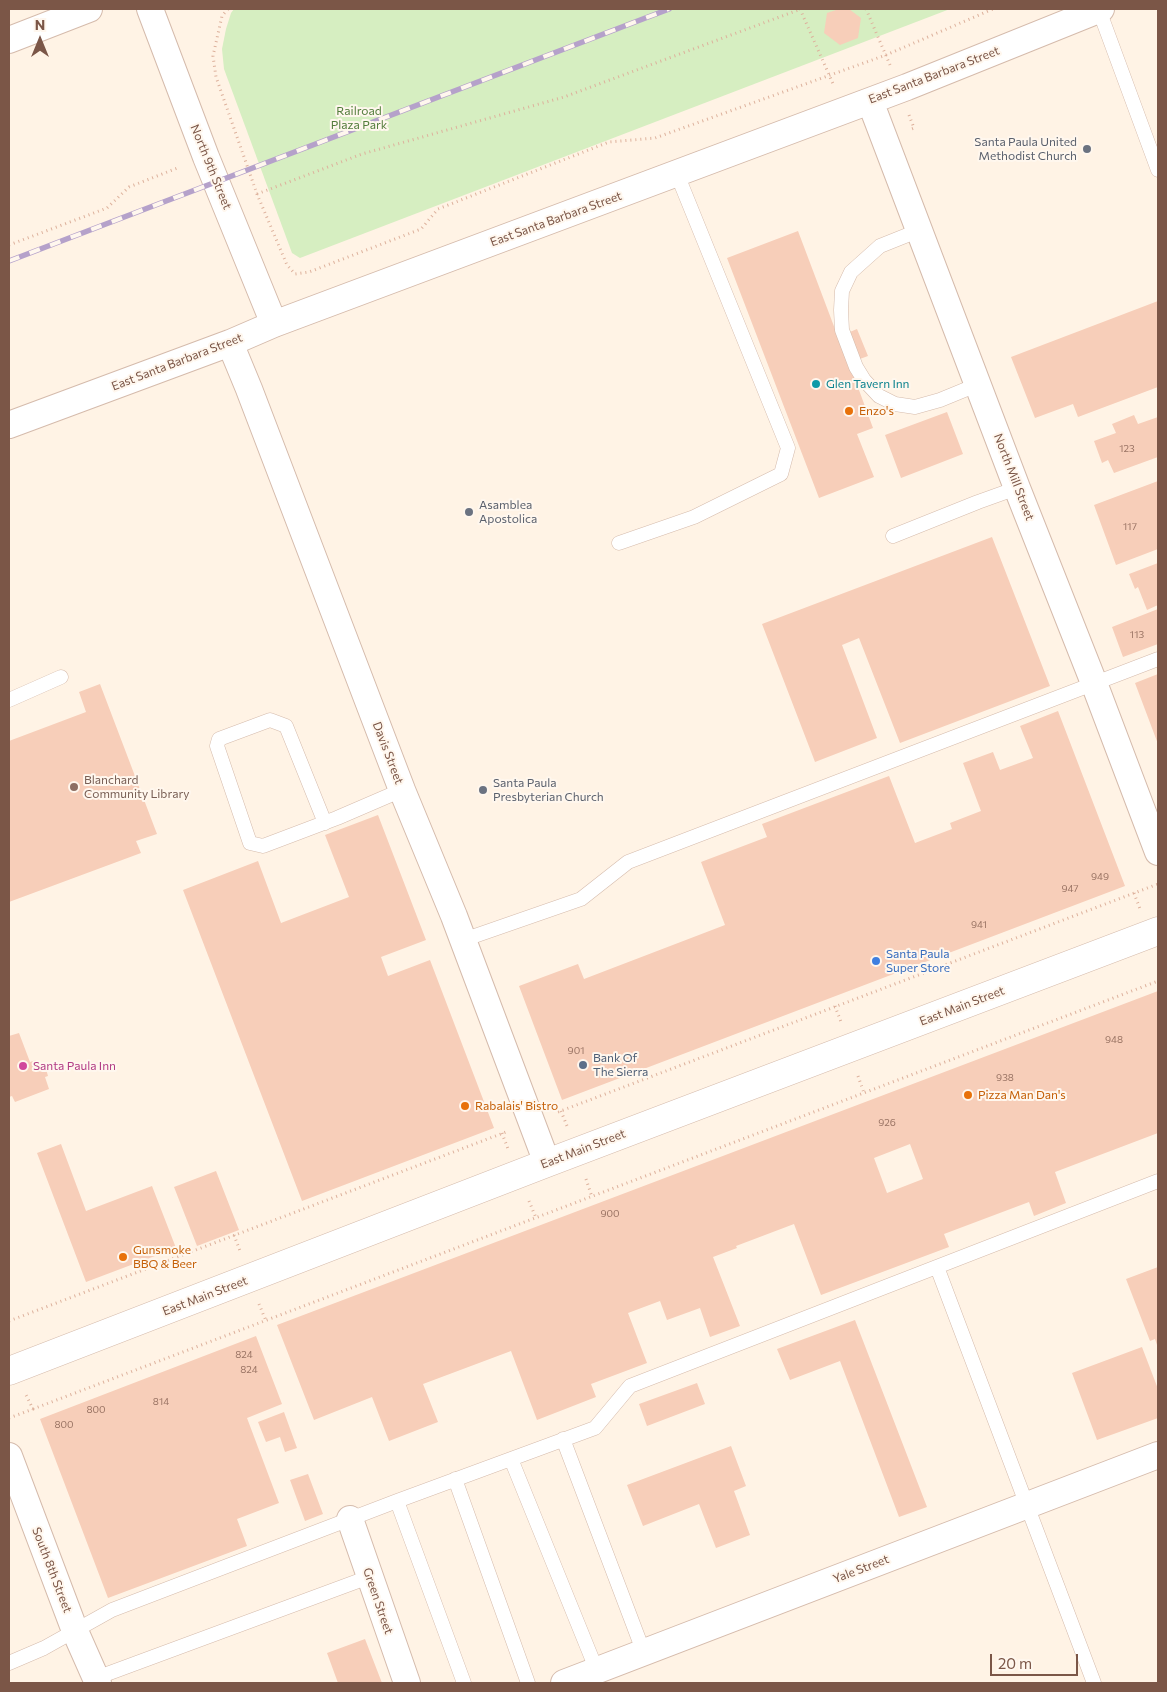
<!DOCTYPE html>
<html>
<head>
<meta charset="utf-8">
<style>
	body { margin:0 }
	#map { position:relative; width:1167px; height:1692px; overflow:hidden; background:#fff3e5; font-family:Commissioner,sans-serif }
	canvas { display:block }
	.frame { position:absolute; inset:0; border:10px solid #7b5647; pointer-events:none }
	.north { position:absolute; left:15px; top:15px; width:50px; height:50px; -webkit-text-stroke:4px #fff7ee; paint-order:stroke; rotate:0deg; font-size:14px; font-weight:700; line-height:20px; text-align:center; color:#7b5647 }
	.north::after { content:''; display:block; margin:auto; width:18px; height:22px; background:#7b5647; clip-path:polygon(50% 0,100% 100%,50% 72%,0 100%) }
	.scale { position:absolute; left:990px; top:1654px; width:88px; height:22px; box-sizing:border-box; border:2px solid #7b5647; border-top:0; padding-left:6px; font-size:15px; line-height:18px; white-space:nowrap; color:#7b5647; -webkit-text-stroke:4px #fff7ee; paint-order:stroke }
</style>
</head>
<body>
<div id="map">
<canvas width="1167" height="1692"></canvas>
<div class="frame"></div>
<div class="north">N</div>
<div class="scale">20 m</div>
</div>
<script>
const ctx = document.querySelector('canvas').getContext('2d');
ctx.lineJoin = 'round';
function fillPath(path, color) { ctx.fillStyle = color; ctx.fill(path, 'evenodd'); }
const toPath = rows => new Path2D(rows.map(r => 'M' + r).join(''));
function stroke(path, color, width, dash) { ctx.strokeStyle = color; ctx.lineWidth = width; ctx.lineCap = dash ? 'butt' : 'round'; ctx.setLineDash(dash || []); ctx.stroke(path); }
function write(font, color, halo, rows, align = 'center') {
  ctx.font = font + ' Commissioner,sans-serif'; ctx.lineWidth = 4; ctx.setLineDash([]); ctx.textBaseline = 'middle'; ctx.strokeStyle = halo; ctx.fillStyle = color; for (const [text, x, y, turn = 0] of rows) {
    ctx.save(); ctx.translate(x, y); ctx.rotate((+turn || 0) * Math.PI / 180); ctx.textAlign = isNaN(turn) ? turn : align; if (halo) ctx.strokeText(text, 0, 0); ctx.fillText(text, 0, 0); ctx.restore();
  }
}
fillPath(toPath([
	[234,9,950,9,300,258,292,253,224,69,222,49,226,29,231,13]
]), '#d6eec1');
fillPath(toPath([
	[839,9,849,9,861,18,858,38,840,45,824,33,827,13],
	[798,231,838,337,857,329,868,356,849,363,873,428,857,434,874,477,819,498,727,258],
	[1158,301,1158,387,1078,417,1073,404,1035,418,1011,357],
	[947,412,963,454,901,478,885,435],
	[1134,415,1138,424,1158,417,1158,457,1114,473,1108,460,1102,463,1094,441,1116,433,1112,424],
	[1158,481,1158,549,1116,565,1094,505],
	[992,537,1050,686,900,743,859,638,842,645,877,738,815,762,762,624],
	[1158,563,1158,605,1147,610,1138,587,1135,589,1129,574],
	[1158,609,1158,644,1123,657,1112,627],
	[1158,674,1158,744,1135,683],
	[100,684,157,834,136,841,141,853,9,902,9,741,86,712,79,692],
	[1058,711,1125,886,562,1100,519,986,578,964,584,979,725,925,701,862,767,837,762,824,889,776,915,843,952,829,950,823,981,811,963,763,993,752,1000,770,1033,758,1020,726],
	[378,815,426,940,381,957,388,976,430,960,494,1128,302,1201,183,890,258,861,281,923,349,897,325,835],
	[1158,991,1158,1133,1055,1172,1066,1203,1034,1216,1029,1202,944,1234,949,1247,821,1295,794,1224,736,1246,737,1248,713,1257,740,1326,710,1337,700,1308,667,1320,660,1301,628,1313,647,1363,591,1384,596,1397,537,1420,511,1351,423,1384,438,1422,389,1441,372,1397,314,1420,277,1325],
	[910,1144,923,1179,887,1193,874,1158],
	[19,1033,30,1062,36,1060,40,1071,46,1069,48,1076,45,1077,49,1089,15,1102,12,1096,9,1097,9,1036],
	[61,1144,86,1211,152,1186,176,1248,86,1282,37,1153],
	[216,1171,239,1230,197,1246,174,1187],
	[1158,1267,1158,1348,1155,1339,1150,1341,1126,1279],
	[855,1320,927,1507,899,1517,840,1361,790,1380,777,1349],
	[256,1336,282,1404,247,1418,279,1503,237,1519,247,1546,108,1598,40,1419],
	[1142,1347,1158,1389,1158,1418,1097,1440,1072,1373],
	[697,1383,705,1404,647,1426,639,1404],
	[284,1412,297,1448,285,1452,280,1437,266,1442,258,1422],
	[731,1446,746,1486,734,1491,750,1535,716,1548,699,1504,643,1526,627,1485],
	[308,1474,323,1514,305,1521,290,1480],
	[365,1639,382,1683,338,1683,327,1653]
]), '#f7ceb9');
const service = toPath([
	[1099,10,1158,170],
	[920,230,880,246,851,272,842,291,841,310,842,330,856,367,864,380,879,396,895,404,915,407,940,400,979,384],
	[893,536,978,502,1017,488],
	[619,543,694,517,781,474,788,448,677,174],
	[9,700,61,677],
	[325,823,286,726,270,720,219,739,217,746,250,843,263,846,337,818,402,790],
	[463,940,581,899,628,862,1158,659],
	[937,1267,1094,1683],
	[563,1439,644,1653],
	[511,1459,597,1671],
	[455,1479,528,1683],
	[397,1501,464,1683],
	[9,1663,44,1648,112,1610,397,1501,595,1428,630,1386,1158,1181],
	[96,1678,369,1577]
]);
const minor = toPath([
	[150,9,206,157,274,324],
	[9,40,89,9],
	[870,101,1017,488,1094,683,1158,852],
	[230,343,249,389,402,790,454,916,547,1163],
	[9,425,230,343,274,324,907,87,1101,9],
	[9,1456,75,1631,98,1683],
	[350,1519,407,1683],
	[564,1683,1158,1455]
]);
const tertiary = toPath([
	[9,1371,547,1163,1158,931]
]);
stroke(service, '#d5bbac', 15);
stroke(minor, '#d5bbac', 28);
stroke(tertiary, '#d5bbac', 29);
stroke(toPath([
	[228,9,222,16,213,56,216,77,257,194,287,265,295,274,309,272,421,229,438,209,609,142,655,138,886,55,993,9],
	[800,9,834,86],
	[866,9,890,65],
	[909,115,914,128,909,130],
	[257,194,362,154,564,97,801,9],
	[9,245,107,208,129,187,180,167],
	[1134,893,1140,909],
	[835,1006,841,1022],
	[858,1076,864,1093],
	[561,1111,567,1126],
	[558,1112,1158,884],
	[502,1133,508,1149],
	[586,1179,592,1197],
	[529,1201,536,1218],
	[234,1235,240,1251],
	[259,1304,266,1321],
	[9,1321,506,1132],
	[33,1409,1158,981],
	[9,1418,33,1409,26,1395]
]), '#ddb19c', 3, [1, 4]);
stroke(service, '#fff', 14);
stroke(minor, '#fff', 26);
stroke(tertiary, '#fff', 28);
const rail = toPath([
	[9,261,669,9]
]);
stroke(rail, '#b5a1ca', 5.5);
stroke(rail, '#fff7ee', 4, [11]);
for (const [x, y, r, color] of [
	[1087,149,5,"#6b7280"],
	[816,384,5,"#0f9aa8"],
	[849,411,5,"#e8710a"],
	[469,512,5,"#6b7280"],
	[74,787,5,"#8d6e63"],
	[483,790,5,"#6b7280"],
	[876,961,5,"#3f7fe0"],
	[583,1065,5,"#5c6f8a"],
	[23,1066,5,"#d1479c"],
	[968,1095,5,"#e8710a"],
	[465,1106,5,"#e8710a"],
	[123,1257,5,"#e8710a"]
]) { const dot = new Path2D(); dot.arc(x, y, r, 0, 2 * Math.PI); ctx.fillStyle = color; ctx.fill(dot); stroke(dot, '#fff7ee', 2); }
write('10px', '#9a7464', null, [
	["123",1127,449],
	["117",1130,527],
	["113",1137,635],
	["949",1100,877],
	["947",1070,889],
	["941",979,925],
	["948",1114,1040],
	["901",576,1051],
	["938",1005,1078],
	["926",887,1123],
	["900",610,1214],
	["824",244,1355],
	["824",249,1370],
	["814",161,1402],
	["800",96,1410],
	["800",64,1425]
]);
write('12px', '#7b5647', '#fff7ee', [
	["East Santa Barbara Street",934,75,-21],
	["North 9th Street",211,167,68],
	["East Santa Barbara Street",556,219,-20],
	["East Santa Barbara Street",177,362,-21],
	["North Mill Street",1014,477,69],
	["Davis Street",388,753,69],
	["East Main Street",962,1006,-21],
	["East Main Street",583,1149,-21],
	["East Main Street",205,1296,-21],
	["Yale Street",861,1569,-21],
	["South 8th Street",52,1570,69],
	["Green Street",378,1601,71]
]);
write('12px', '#527c3b', '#fff7ee', [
	["Railroad",359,111],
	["Plaza Park",359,125]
]);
write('12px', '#5b616d', '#fff7ee', [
	["Santa Paula United",1077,142,"right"],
	["Methodist Church",1077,156,"right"],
	["Asamblea",479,505],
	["Apostolica",479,519],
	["Santa Paula",493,783],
	["Presbyterian Church",493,797]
], 'left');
write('12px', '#0d838f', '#fff7ee', [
	["Glen Tavern Inn",826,384]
], 'left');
write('12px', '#c56008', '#fff7ee', [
	["Enzo's",859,411],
	["Pizza Man Dan's",978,1095],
	["Rabalais' Bistro",475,1106],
	["Gunsmoke",133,1250],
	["BBQ & Beer",133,1264]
], 'left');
write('12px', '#785e54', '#fff7ee', [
	["Blanchard",84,780],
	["Community Library",84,794]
], 'left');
write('12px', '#366cbe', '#fff7ee', [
	["Santa Paula",886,954],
	["Super Store",886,968]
], 'left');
write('12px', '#4e5e75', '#fff7ee', [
	["Bank Of",593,1058],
	["The Sierra",593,1072]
], 'left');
write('12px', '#b23c85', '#fff7ee', [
	["Santa Paula Inn",33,1066]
], 'left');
</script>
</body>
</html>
